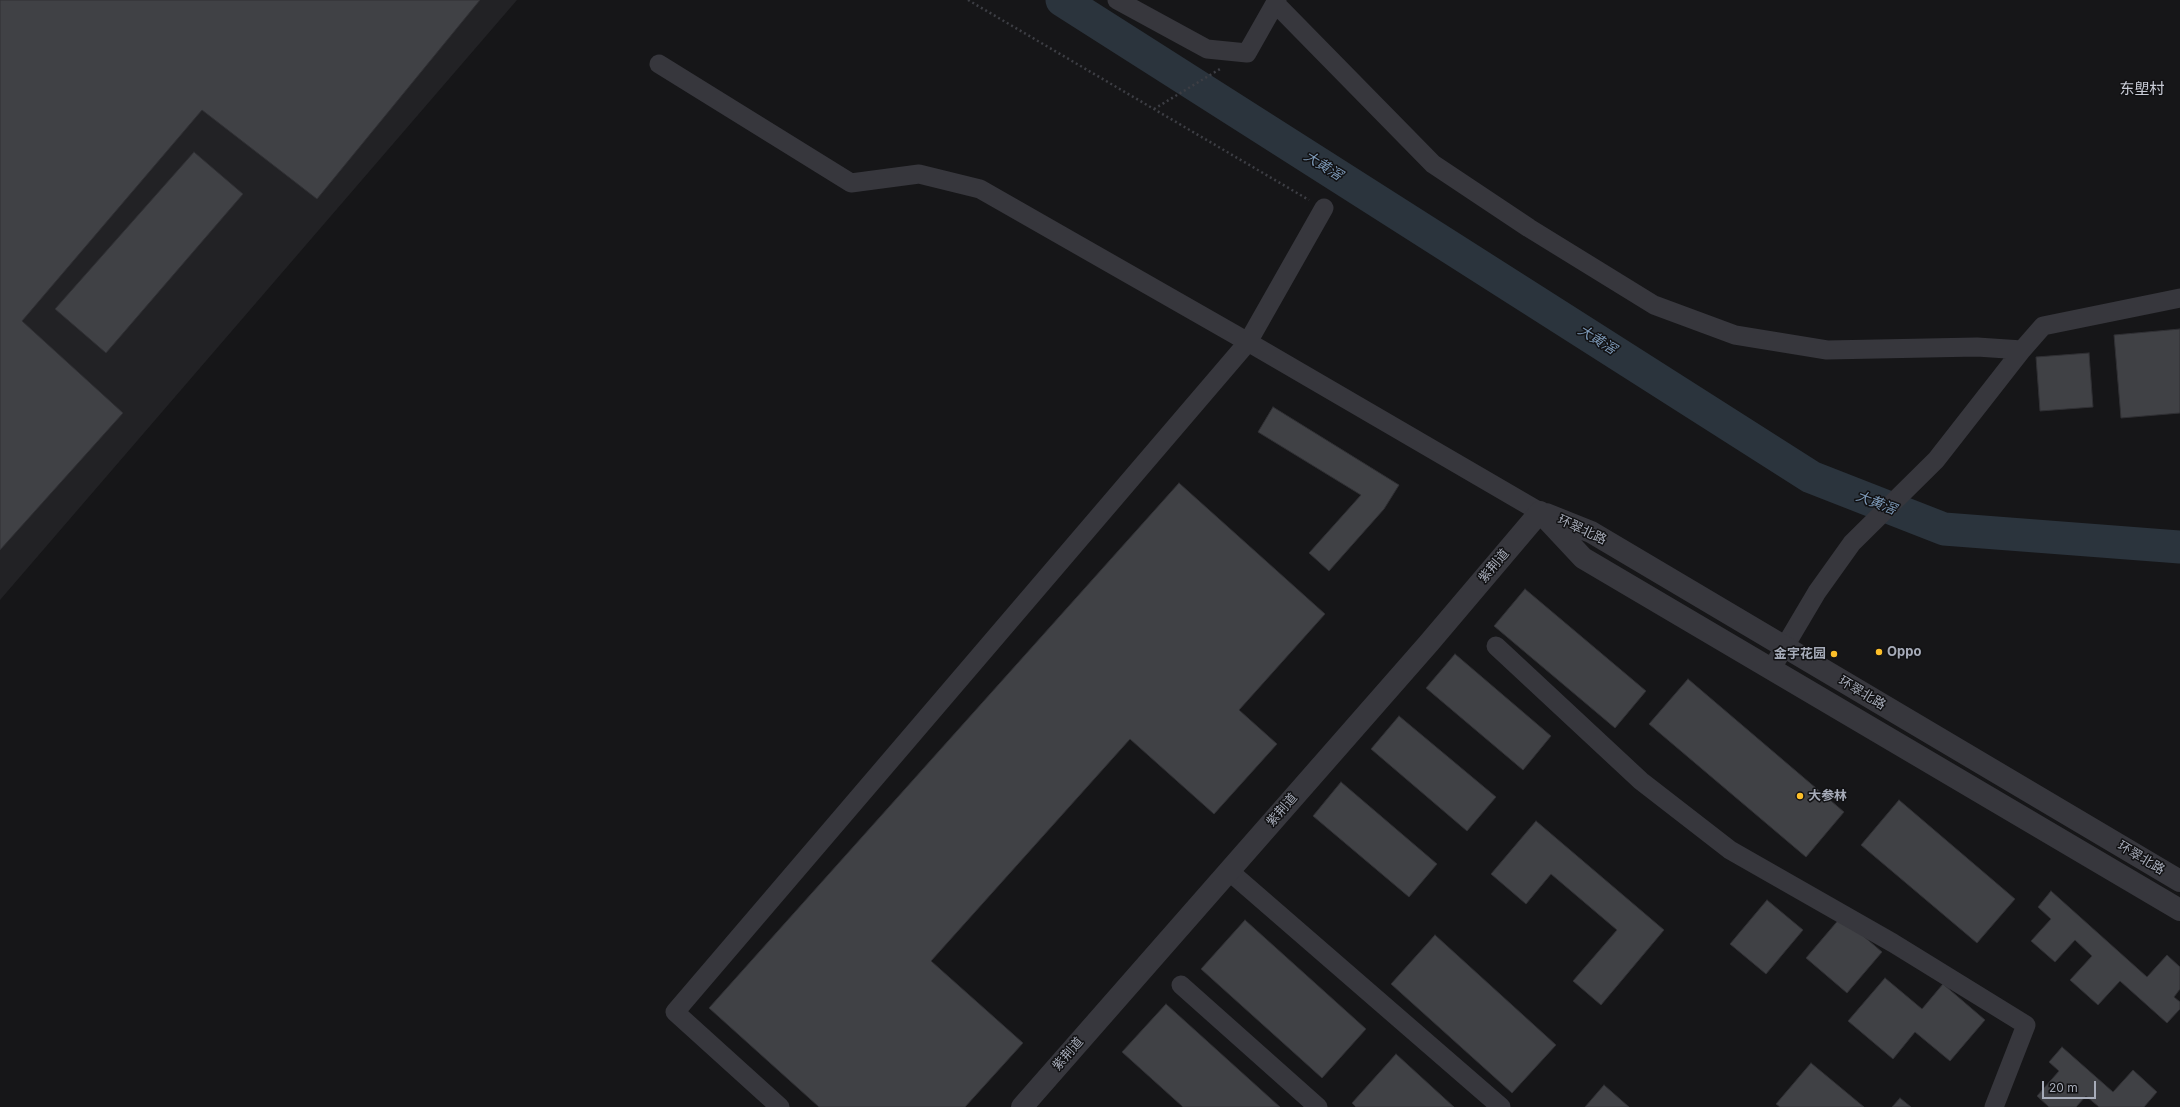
<!DOCTYPE html>
<html>
<head>
<meta charset="utf-8">
<style>
	body { margin:0 }
	#map { position:relative; width:2180px; height:1107px; overflow:hidden; background:#161618; font-family:Inter,sans-serif }
	canvas { display:block }
	.scale { position:absolute; left:2042px; top:1081px; width:54px; height:18px; box-sizing:border-box; border:2px solid #a7acb9; border-top:0; padding-left:5px; font-size:12px; line-height:14px; white-space:nowrap; color:#a7acb9; -webkit-text-stroke:3px #111113; paint-order:stroke }
</style>
</head>
<body>
<div id="map">
<canvas width="2180" height="1107"></canvas>
<div class="scale">20 m</div>
</div>
<script>
const ctx = document.querySelector('canvas').getContext('2d');
ctx.lineJoin = 'round';
function fillPath(path, color) { ctx.fillStyle = color; ctx.fill(path, 'evenodd'); }
const toPath = rows => new Path2D(rows.map(r => 'M' + r).join(''));
function stroke(path, color, width, dash) { ctx.strokeStyle = color; ctx.lineWidth = width; ctx.lineCap = dash ? 'butt' : 'round'; ctx.setLineDash(dash || []); ctx.stroke(path); }
function write(font, color, halo, rows, align = 'center') {
  ctx.font = font + ' Inter,"Noto Sans SC",sans-serif'; ctx.lineWidth = 3; ctx.setLineDash([]); ctx.textBaseline = 'middle'; ctx.strokeStyle = halo; ctx.fillStyle = color; for (const [text, x, y, turn = 0] of rows) {
    ctx.save(); ctx.translate(x, y); ctx.rotate((+turn || 0) * Math.PI / 180); ctx.textAlign = isNaN(turn) ? turn : align; if (halo) ctx.strokeText(text, 0, 0); ctx.fillText(text, 0, 0); ctx.restore();
  }
}
fillPath(toPath([
	[0,0,517,0,0,600]
]), '#222225');
stroke(toPath([
	[1062,0,1811,477,1944,529,2180,547]
]), '#2b343d', 33);
const building = toPath([
	[0,0,480,0,317,199,202,110,22,321,123,413,0,550,0,0],
	[194,152,243,194,106,353,55,309,194,152],
	[2180,329,2180,413,2121,418,2114,335,2180,329],
	[2089,353,2093,407,2040,411,2036,357,2089,353],
	[1273,407,1399,485,1384,509,1329,571,1309,553,1361,495,1258,432,1273,407],
	[1179,483,1325,614,1239,710,1277,744,1214,814,1130,739,931,961,1023,1043,965,1107,819,1107,709,1008,1179,483],
	[1525,589,1646,691,1615,728,1494,626,1525,589],
	[1455,654,1551,736,1523,770,1426,688,1455,654],
	[1688,679,1844,812,1806,857,1649,724,1688,679],
	[1399,716,1496,797,1467,831,1371,749,1399,716],
	[1341,782,1437,864,1409,897,1313,816,1341,782],
	[1899,800,2015,899,1977,943,1861,845,1899,800],
	[1536,821,1664,930,1601,1005,1573,981,1617,930,1551,874,1526,904,1491,874,1536,821],
	[2051,891,2147,977,2167,955,2180,967,2180,989,2174,997,2180,1002,2180,1009,2167,1023,2120,981,2098,1005,2070,980,2092,956,2075,940,2055,962,2031,941,2051,919,2038,907,2051,891],
	[1767,900,1803,930,1766,974,1730,944,1767,900],
	[1841,917,1882,952,1847,993,1806,958,1841,917],
	[1245,920,1366,1029,1322,1078,1201,969,1245,920],
	[1435,935,1556,1045,1512,1093,1391,984,1435,935],
	[1885,978,1922,1009,1943,984,1985,1020,1950,1061,1915,1032,1893,1059,1848,1021,1885,978],
	[1166,1004,1280,1107,1183,1107,1122,1052,1166,1004],
	[2062,1047,2113,1092,2133,1070,2157,1092,2144,1107,2099,1107,2086,1096,2076,1107,2049,1107,2037,1096,2059,1071,2049,1062,2062,1047],
	[1396,1054,1454,1107,1356,1107,1352,1103,1396,1054],
	[1811,1063,1864,1107,1780,1107,1776,1104,1811,1063],
	[1604,1085,1629,1107,1585,1107,1604,1085],
	[1900,1098,1911,1107,1892,1107,1900,1098]
]);
fillPath(building, '#404145');
stroke(building, '#303034', 1);
stroke(toPath([
	[968,0,1309,200],
	[1154,109,1220,69]
]), '#3d3e44', 2.5, [2, 3]);
stroke(toPath([
	[1117,0,1207,49,1247,53,1277,0],
	[1276,4,1433,164,1529,228,1654,305,1735,335,1827,350,1977,347,2022,350],
	[659,64,851,183,919,174,980,189,1248,342,1540,512],
	[1496,646,1641,781,1730,850,1893,943,2026,1025,1994,1107],
	[1772,668,1817,592,1852,543,1936,460,2022,350,2043,326,2180,298],
	[1229,871,1501,1107],
	[1181,985,1318,1107],
	[780,1107,675,1012,1248,342,1324,208]
]), '#37373d', 19);
stroke(toPath([
	[1540,512,1583,558,2180,910],
	[1546,514,1591,532,2180,881],
	[1022,1107,1429,643,1540,512]
]), '#37373d', 22);
for (const [x, y, r, color] of [
	[1879,652,4,"#fdbf29"],
	[1834,654,4,"#fdbf29"],
	[1800,796,4,"#fdbf29"]
]) { const dot = new Path2D(); dot.arc(x, y, r, 0, 2 * Math.PI); ctx.fillStyle = color; ctx.fill(dot); stroke(dot, '#111113', 1.5); }
write('13px', '#a7acb9', '#111113', [
	["环翠北路",1582,530,25],
	["紫荆道",1494,566,-50],
	["环翠北路",1862,693,31],
	["紫荆道",1282,810,-49],
	["环翠北路",2141,858,31],
	["紫荆道",1068,1054,-49]
]);
write('bold 13px', '#a7acb9', '#111113', [
	["Oppo",1887,652],
	["金宇花园",1826,654,"right"],
	["大参林",1808,796]
], 'left');
write('italic 14px', '#7c98b6', '#111113', [
	["大黄滘",1323,166,32],
	["大黄滘",1597,340,32],
	["大黄滘",1876,503,21]
]);
write('15px', '#c8cbd5', '#111113', [
	["东塱村",2142,89]
]);
</script>
</body>
</html>
